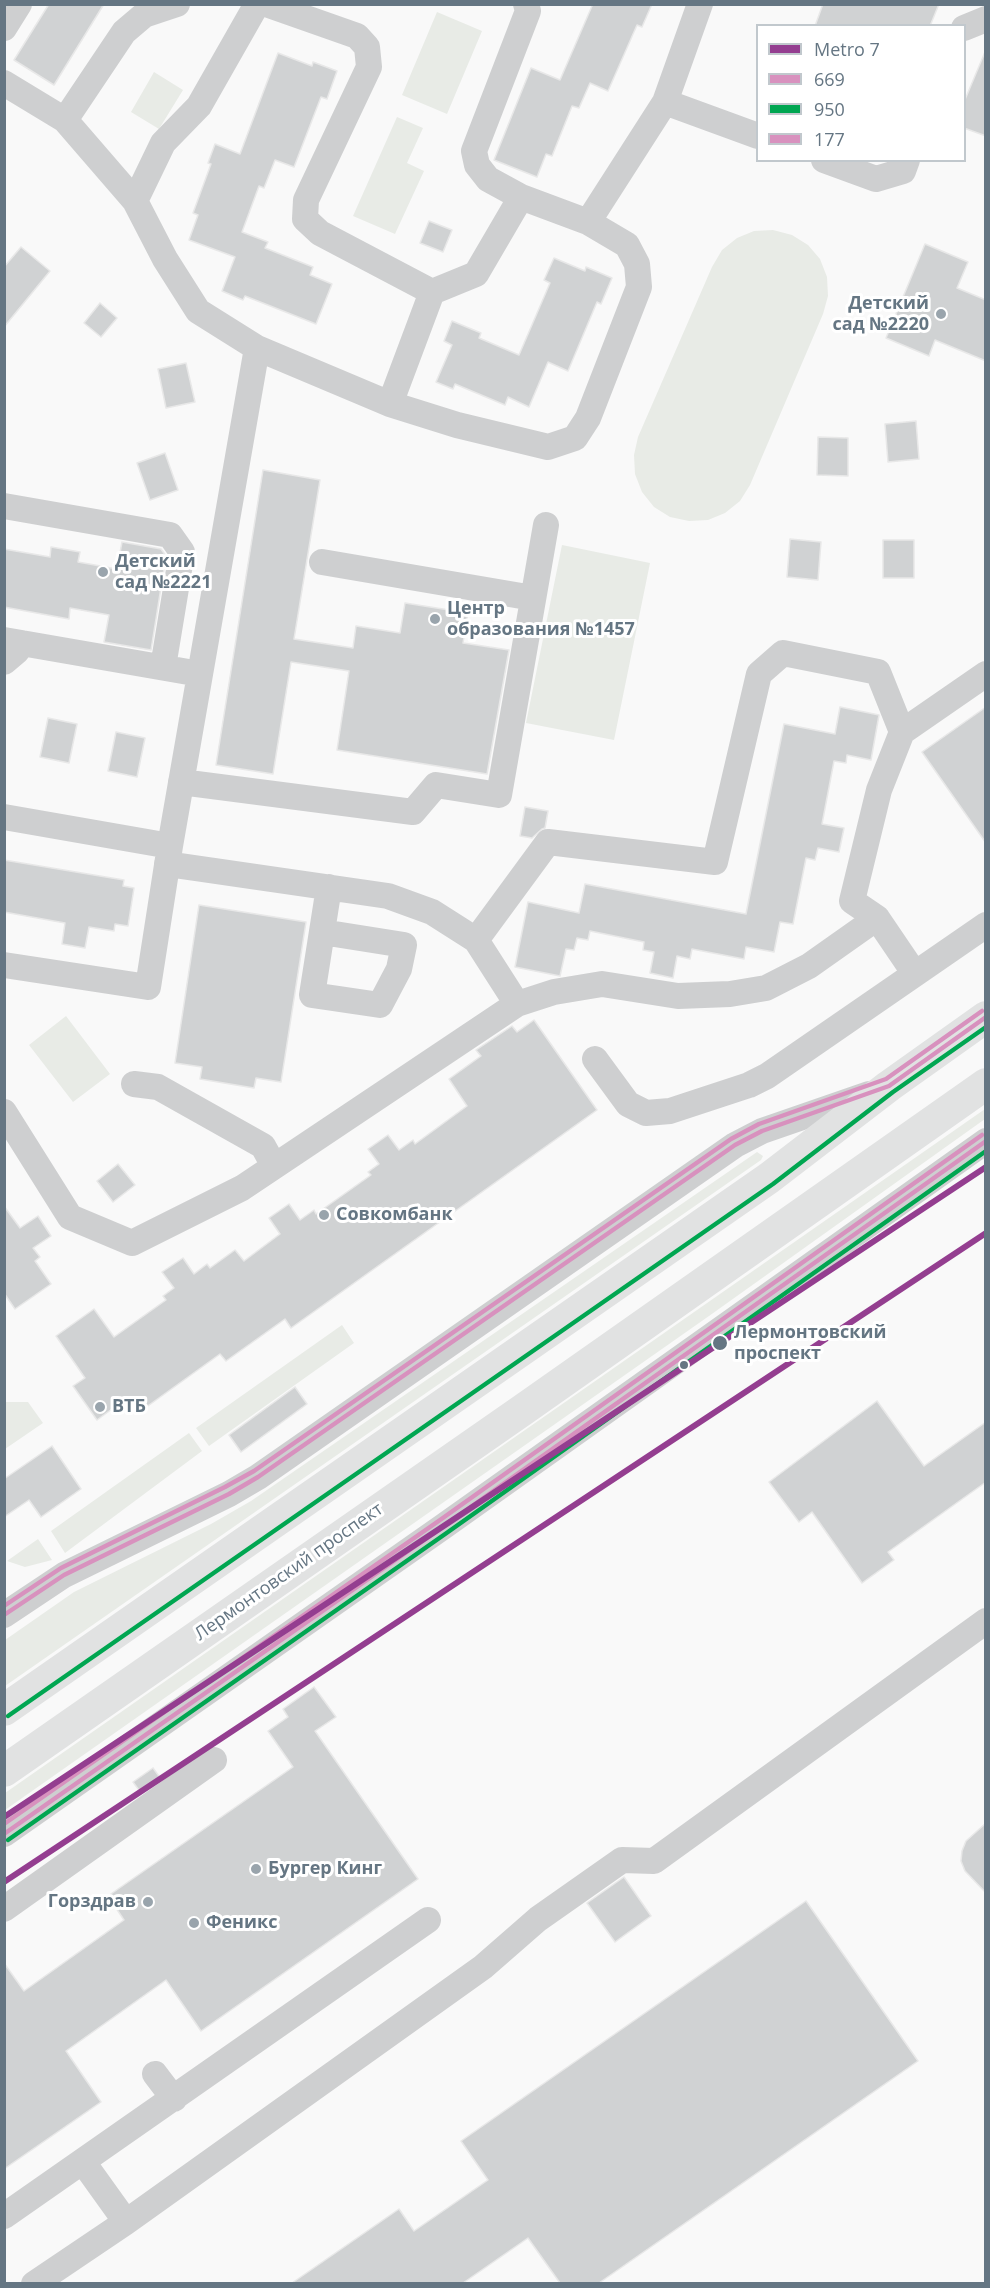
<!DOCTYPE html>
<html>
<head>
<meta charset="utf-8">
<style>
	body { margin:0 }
	#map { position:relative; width:990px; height:2288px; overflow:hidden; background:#f9f9f9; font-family:"Open Sans",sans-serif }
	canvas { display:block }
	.frame { position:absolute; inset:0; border:6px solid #657683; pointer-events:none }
	.legend { position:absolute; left:756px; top:24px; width:210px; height:138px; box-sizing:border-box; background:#fff; border:2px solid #c1c8cd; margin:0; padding:8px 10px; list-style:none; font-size:18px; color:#657683 }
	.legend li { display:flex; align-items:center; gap:12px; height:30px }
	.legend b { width:30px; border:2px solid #c1c8cd }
</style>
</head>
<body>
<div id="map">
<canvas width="990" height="2288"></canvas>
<div class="frame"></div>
<ul class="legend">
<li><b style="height:8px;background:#943e90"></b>Metro 7</li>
<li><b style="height:8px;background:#d891be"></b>669</li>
<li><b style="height:8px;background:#00a651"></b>950</li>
<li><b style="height:8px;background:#d891be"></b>177</li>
</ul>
</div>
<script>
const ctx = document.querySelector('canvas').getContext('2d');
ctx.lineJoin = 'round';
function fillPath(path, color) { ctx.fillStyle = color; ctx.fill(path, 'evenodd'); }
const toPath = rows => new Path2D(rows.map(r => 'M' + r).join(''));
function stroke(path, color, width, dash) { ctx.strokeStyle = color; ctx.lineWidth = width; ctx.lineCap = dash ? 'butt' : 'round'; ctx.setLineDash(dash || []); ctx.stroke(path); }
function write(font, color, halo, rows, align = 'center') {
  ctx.font = font + ' "Open Sans",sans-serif'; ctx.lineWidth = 6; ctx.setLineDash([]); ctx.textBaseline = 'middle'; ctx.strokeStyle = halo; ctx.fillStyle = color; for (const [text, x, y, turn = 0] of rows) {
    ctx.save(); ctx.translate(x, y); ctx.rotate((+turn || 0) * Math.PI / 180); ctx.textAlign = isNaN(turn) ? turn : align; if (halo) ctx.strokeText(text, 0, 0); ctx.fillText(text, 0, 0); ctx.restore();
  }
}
fillPath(toPath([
	[437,12,482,31,447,114,402,95],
	[154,72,183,90,159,129,131,112],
	[397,117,423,128,407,163,424,171,395,234,353,216],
	[773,230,792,235,808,245,820,259,827,277,828,296,823,314,750,485,740,501,725,513,708,520,689,521,670,517,654,507,642,492,635,474,634,455,638,437,712,267,722,250,737,238,754,231],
	[562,545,650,563,614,740,526,723],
	[66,1016,110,1074,73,1102,29,1045],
	[985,1109,985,1119,709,1316,5,1810,5,1793],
	[757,1152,763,1156,761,1160,5,1686,5,1640,74,1592,211,1524,251,1501],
	[342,1325,354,1343,209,1446,196,1428],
	[5,1402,28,1402,43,1423,5,1449],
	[189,1433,202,1451,65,1553,51,1531],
	[38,1539,52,1560,25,1567,7,1561]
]), '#e8ebe6');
const building = toPath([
	[49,4,104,4,54,85,14,60,49,4],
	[589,4,652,4,642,27,637,25,608,91,590,83,579,108,572,106,552,156,546,154,537,177,494,160,531,68,560,80,592,6,589,4],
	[823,4,939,4,930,26,815,26,823,4],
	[985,52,986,52,986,136,964,128,964,102,985,52],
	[278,53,312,66,313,62,337,71,327,99,321,97,294,167,275,160,264,188,259,186,242,232,268,242,265,248,313,267,310,275,332,284,316,324,245,296,243,300,222,291,235,257,189,240,198,215,193,213,211,164,208,163,215,144,240,154,278,53],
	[429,221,452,230,443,252,420,243,429,221],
	[925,244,968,262,957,288,986,300,986,361,935,340,929,356,886,338,925,244],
	[21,247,50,271,4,327,4,267,21,247],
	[554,258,585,271,586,267,612,278,601,304,597,302,568,371,548,362,529,407,508,397,505,405,455,384,453,389,436,382,452,345,444,341,452,321,481,333,479,338,519,355,550,283,544,280,554,258],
	[100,303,117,318,101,337,84,323,100,303],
	[186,363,195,402,166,408,158,369,186,363],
	[916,421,919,459,888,462,885,424,916,421],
	[818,437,848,438,848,476,817,475,818,437],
	[165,453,178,490,150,500,137,463,165,453],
	[263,470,320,480,294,639,353,648,356,626,400,633,405,603,468,613,463,643,509,650,487,774,337,750,349,671,291,662,273,774,216,765,263,470],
	[790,539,821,542,818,580,787,577,790,539],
	[883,540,914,540,914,578,883,578,883,540],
	[122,542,161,549,166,556,151,650,104,642,109,615,70,608,69,619,4,607,4,549,50,557,51,547,80,552,78,562,117,569,122,542],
	[840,707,879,715,871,760,847,755,846,763,834,761,822,824,844,828,839,852,818,848,815,860,806,858,793,924,780,922,774,952,746,947,744,959,692,949,690,959,677,956,673,978,650,973,654,952,643,950,644,942,590,931,588,940,577,938,574,950,566,949,560,976,515,967,528,902,579,913,585,884,746,914,784,724,835,734,840,707],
	[986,707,986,843,922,752,986,707],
	[48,718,77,724,69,763,40,757,48,718],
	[116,732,145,738,137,777,108,771,116,732],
	[525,807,548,811,545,828,542,829,532,838,520,836,525,807],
	[4,860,124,880,123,886,134,888,128,926,115,924,114,931,89,927,85,948,62,944,65,923,4,912,4,860],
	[199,905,306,922,281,1082,256,1078,254,1088,200,1079,202,1067,175,1063,199,905],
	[534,1020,597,1110,291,1328,285,1319,226,1361,220,1354,138,1413,127,1398,97,1420,73,1386,85,1378,56,1336,94,1309,114,1337,166,1300,163,1296,174,1288,162,1272,183,1258,194,1274,207,1264,210,1268,235,1250,244,1261,280,1234,269,1218,289,1204,300,1220,314,1210,316,1214,371,1175,368,1172,379,1164,368,1149,388,1135,399,1150,413,1140,415,1144,467,1106,449,1079,481,1056,476,1050,512,1026,517,1032,534,1020],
	[118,1164,135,1185,113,1202,97,1181,118,1164],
	[4,1206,20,1228,38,1216,51,1236,33,1248,40,1257,35,1261,51,1284,15,1309,4,1293,4,1206],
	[295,1387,307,1404,241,1452,229,1435,295,1387],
	[877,1401,924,1466,986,1422,986,1482,888,1552,894,1560,862,1583,812,1512,799,1522,769,1482,877,1401],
	[52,1446,81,1489,41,1517,29,1500,4,1517,4,1479,52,1446],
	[314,1687,336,1717,315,1731,418,1879,201,2031,166,1980,66,2051,101,2102,4,2169,4,1963,24,1991,124,1920,108,1896,293,1767,268,1731,288,1717,283,1709,314,1687],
	[153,1768,161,1779,141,1793,133,1782,153,1768],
	[986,1823,986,1893,965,1871,961,1861,962,1851,966,1841,986,1823],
	[624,1877,651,1916,615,1942,587,1903,624,1877],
	[806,1901,918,2061,599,2283,560,2283,528,2238,463,2283,292,2283,399,2209,414,2231,488,2180,461,2141,806,1901]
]);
fillPath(building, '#d0d2d3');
stroke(building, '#e8e8e8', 1.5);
stroke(toPath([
	[266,4,357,36,367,47,369,67,306,200,305,219,320,233,432,292,390,404],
	[4,28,19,4],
	[964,28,986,19],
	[4,83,65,120,135,201,165,259,198,311,257,348,390,404,457,425,548,447,575,438,588,418,639,287,637,264,627,245,588,222,521,197,476,274,432,292],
	[665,102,758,136],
	[65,120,124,32,144,15,177,4],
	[824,160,876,179,903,171,907,160],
	[521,197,488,179,477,165,474,151,528,11,526,4],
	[135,201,163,143,199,106,257,4],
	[588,222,665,102,700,4],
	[4,506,170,535,182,552,163,667],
	[322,562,533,598],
	[4,640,200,674],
	[4,662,17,651,21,643],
	[902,732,878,672,783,653,759,674,715,862,548,842,476,940,517,1004,554,992,602,984,678,996,730,994,766,988,809,966,877,918,915,974],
	[181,782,413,812,436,785,499,795,546,525],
	[4,817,170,846],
	[167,864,388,896,432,912,476,940],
	[877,918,852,901,879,790,902,732,986,674],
	[322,932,404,945,399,969,380,1005,312,995,329,887],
	[4,965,148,987,170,846,257,348],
	[595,1059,628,1104,646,1113,670,1111,749,1085,767,1076,986,925],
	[134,1084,158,1087,263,1146,274,1166],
	[4,1112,70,1217,132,1243,242,1188,517,1004],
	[4,1615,64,1575,229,1494,258,1477,735,1145,762,1131,869,1094],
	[4,1834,444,1526,986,1141],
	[4,1909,214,1760],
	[155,2074,174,2099],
	[83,2162,126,2222],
	[4,2216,428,1920],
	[34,2284,126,2222,483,1967,538,1919,622,1860,654,1861,986,1621]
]), '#cecfd0', 26);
stroke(toPath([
	[4,1710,769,1178,889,1086,986,1017],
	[4,1771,524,1409,986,1084]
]), '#e1e2e2', 32);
stroke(toPath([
	[4,1615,64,1575,229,1494,258,1477,735,1145,762,1131,889,1086,986,1017],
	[4,1834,444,1526,986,1141]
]), '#d891be', 4.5);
stroke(toPath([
	[8,1716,773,1184,893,1092,986,1027],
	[8,1840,448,1532,986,1151]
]), '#00a651', 4.5);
stroke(toPath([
	[4,1606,61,1568,225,1487,254,1471,731,1139,759,1124,886,1079,982,1011],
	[4,1824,440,1520,982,1135]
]), '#d891be', 4.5);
stroke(toPath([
	[4,1817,986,1167],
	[4,1882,986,1233]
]), '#943e90', 6);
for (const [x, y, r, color] of [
	[941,314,6,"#99a4ac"],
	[103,572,6,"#99a4ac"],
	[435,619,6,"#99a4ac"],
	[324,1215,6,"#99a4ac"],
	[720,1343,8,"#657683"],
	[684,1365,5,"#657683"],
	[100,1407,6,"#99a4ac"],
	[256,1869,6,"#99a4ac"],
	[148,1902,6,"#99a4ac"],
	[194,1923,6,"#99a4ac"]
]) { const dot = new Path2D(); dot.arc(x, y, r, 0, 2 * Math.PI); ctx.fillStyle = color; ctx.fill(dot); stroke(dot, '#fff', 2); }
write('bold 18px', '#657683', '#fff', [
	["Детский",929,304,"right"],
	["сад №2220",929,325,"right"],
	["Детский",115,562],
	["сад №2221",115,583],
	["Центр",447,609],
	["образования №1457",447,630],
	["Совкомбанк",336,1215],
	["ВТБ",112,1407],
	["Бургер Кинг",268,1869],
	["Горздрав",136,1902,"right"],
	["Феникс",206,1923]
], 'left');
write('bold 18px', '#657683', '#fff', [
	["Лермонтовский",734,1333],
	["проспект",734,1354]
], 'left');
write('18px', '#657683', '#fff', [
	["Лермонтовский проспект",289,1572,-35]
]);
</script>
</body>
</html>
